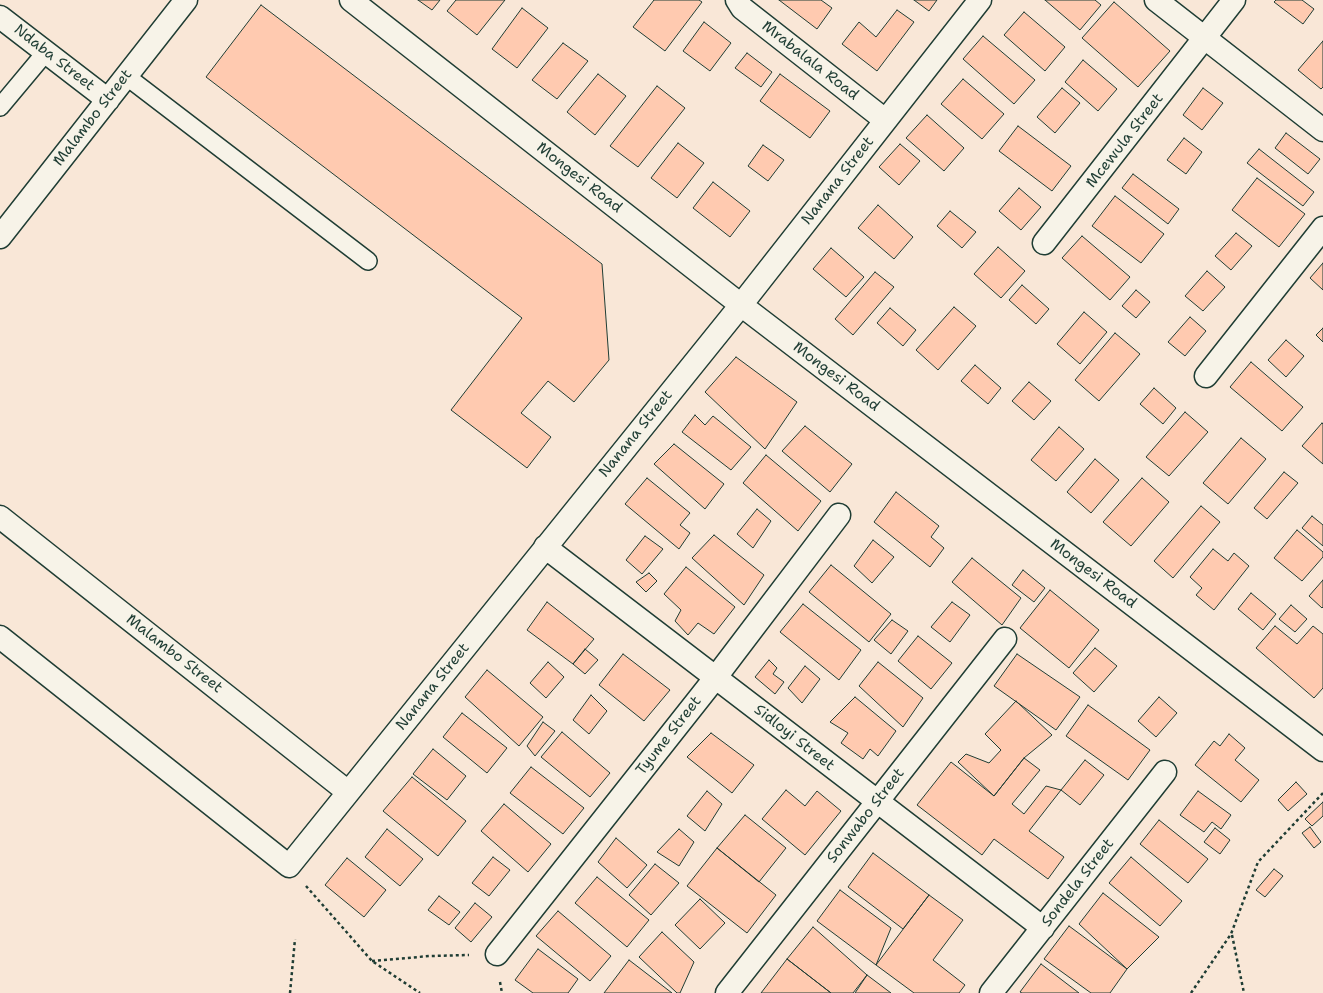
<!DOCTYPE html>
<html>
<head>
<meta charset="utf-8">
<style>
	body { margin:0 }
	canvas { display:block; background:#f9e7d7 }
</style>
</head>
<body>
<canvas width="1323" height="993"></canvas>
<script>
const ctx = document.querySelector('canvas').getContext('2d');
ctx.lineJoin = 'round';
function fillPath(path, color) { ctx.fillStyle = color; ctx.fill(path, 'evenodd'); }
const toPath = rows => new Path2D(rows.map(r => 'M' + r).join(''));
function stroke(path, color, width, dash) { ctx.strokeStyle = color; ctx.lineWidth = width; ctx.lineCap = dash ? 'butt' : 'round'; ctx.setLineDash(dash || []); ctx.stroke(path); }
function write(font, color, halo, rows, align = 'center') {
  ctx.font = font + ' "Shantell Sans",sans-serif'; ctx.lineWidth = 3; ctx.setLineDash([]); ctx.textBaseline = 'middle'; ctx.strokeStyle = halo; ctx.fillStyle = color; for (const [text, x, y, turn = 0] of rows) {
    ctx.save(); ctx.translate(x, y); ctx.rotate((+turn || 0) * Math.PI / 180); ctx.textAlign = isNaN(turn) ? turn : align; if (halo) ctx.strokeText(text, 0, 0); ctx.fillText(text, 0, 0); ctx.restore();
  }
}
const building = toPath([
	[418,0,440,0,432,10,418,0],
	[456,0,505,0,477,35,447,11,456,0],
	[654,0,699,0,702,2,665,51,633,27,654,0],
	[779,0,821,0,832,8,817,29,779,0],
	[914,0,937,0,929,11,914,0],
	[1045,0,1095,0,1101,5,1080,30,1045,0],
	[1276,0,1302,0,1314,9,1303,24,1274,2,1276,0],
	[1114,2,1170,51,1138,87,1082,38,1114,2],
	[261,5,602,264,609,360,574,402,548,381,521,413,551,437,527,468,451,410,522,318,206,77,261,5],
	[522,8,548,28,517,68,492,49,522,8],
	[897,10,914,22,877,71,842,44,859,22,876,37,897,10],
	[1024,12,1065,47,1045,71,1004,35,1024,12],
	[704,22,731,43,710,71,683,51,704,22],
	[983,36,1035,80,1014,104,963,59,983,36],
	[1323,41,1323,87,1321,89,1298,70,1323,41],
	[563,43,588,61,557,99,532,80,563,43],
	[747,53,772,72,761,87,735,68,747,53],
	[1083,60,1117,89,1098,111,1065,82,1083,60],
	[598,74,626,96,595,135,567,112,598,74],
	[780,74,830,111,810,138,760,101,780,74],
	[963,79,1004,114,982,139,941,104,963,79],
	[657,86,685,108,638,167,610,146,657,86],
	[1062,88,1080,103,1055,133,1037,117,1062,88],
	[1203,88,1223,103,1202,130,1183,115,1203,88],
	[927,115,964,148,944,171,906,138,927,115],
	[1018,126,1071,166,1052,191,999,151,1018,126],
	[1286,133,1320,159,1308,174,1275,148,1286,133],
	[1184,138,1202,152,1186,174,1167,160,1184,138],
	[678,143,704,163,677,198,651,178,678,143],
	[900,144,920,161,899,185,879,167,900,144],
	[763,145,784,160,768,181,748,166,763,145],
	[1259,149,1314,192,1303,206,1247,163,1259,149],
	[1133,174,1179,209,1168,224,1122,188,1133,174],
	[1257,178,1305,214,1279,247,1232,210,1257,178],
	[713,182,750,211,730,237,693,208,713,182],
	[1019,188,1041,207,1021,230,999,211,1019,188],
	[1115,196,1164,234,1141,263,1092,226,1115,196],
	[878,205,913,237,894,259,858,228,878,205],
	[950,211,976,232,962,248,937,226,950,211],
	[1236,233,1252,246,1231,270,1215,256,1236,233],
	[1082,236,1130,277,1110,300,1062,258,1082,236],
	[998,247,1025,271,1001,298,974,274,998,247],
	[831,248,864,277,846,297,813,269,831,248],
	[1323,263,1323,290,1310,278,1323,263],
	[1207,271,1225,287,1203,311,1185,296,1207,271],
	[875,272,894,287,853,335,835,319,875,272],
	[1022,285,1049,309,1036,324,1009,300,1022,285],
	[1136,290,1150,302,1136,318,1122,306,1136,290],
	[954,307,976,326,938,370,916,350,954,307],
	[890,308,916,330,903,346,877,323,890,308],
	[1084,312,1107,332,1080,364,1057,344,1084,312],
	[1190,317,1206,331,1185,356,1168,342,1190,317],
	[1323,328,1323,342,1316,335,1323,328],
	[1115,333,1140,354,1099,401,1075,380,1115,333],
	[1286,340,1304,356,1286,377,1268,360,1286,340],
	[736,357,797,402,765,449,705,392,736,357],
	[1251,362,1303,407,1282,431,1230,387,1251,362],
	[975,365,1001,388,988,404,961,381,975,365],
	[1029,382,1051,401,1034,420,1012,401,1029,382],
	[1154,388,1176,408,1163,424,1140,404,1154,388],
	[1185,412,1208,432,1169,476,1146,457,1185,412],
	[695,415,705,425,713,416,751,447,731,470,682,432,695,415],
	[1322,423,1323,424,1323,464,1302,446,1322,423],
	[805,426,852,464,830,492,782,451,805,426],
	[1059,427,1084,449,1056,481,1031,460,1059,427],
	[1241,438,1266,459,1228,504,1203,483,1241,438],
	[674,444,724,484,705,509,654,464,674,444],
	[766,455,821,501,798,531,743,483,766,455],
	[1095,459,1119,480,1091,513,1067,492,1095,459],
	[1284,472,1298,483,1267,519,1254,508,1284,472],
	[647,478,690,513,680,525,690,533,679,549,625,504,647,478],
	[1142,478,1169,502,1131,546,1103,522,1142,478],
	[896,492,939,526,931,537,944,548,930,567,874,522,896,492],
	[1201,506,1220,522,1173,578,1154,561,1201,506],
	[757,509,771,521,753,548,737,534,757,509],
	[1312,516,1323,525,1323,546,1302,528,1312,516],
	[1297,530,1323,552,1323,557,1302,581,1274,558,1297,530],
	[714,535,764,575,744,605,692,558,714,535],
	[645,536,663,549,642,574,626,560,645,536],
	[873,540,894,557,872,583,854,566,873,540],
	[1213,549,1228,561,1234,553,1249,566,1214,610,1196,595,1202,588,1190,577,1213,549],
	[972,558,1021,598,1002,625,952,582,972,558],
	[831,565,891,614,869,642,809,592,831,565],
	[686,567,735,607,714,634,698,623,688,635,675,621,681,610,664,594,686,567],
	[1023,570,1045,588,1034,602,1012,585,1023,570],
	[649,573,657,581,646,592,636,582,649,573],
	[1323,580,1323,607,1322,608,1309,596,1323,580],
	[1050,590,1099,630,1069,668,1020,628,1050,590],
	[1251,593,1276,614,1263,630,1238,609,1251,593],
	[547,602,594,639,573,664,527,630,547,602],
	[952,602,970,615,950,642,931,627,952,602],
	[803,604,861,650,839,680,780,632,803,604],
	[1291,605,1307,619,1295,632,1279,619,1291,605],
	[892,620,908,631,891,654,874,640,892,620],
	[1275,626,1297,644,1313,626,1323,634,1323,688,1314,698,1256,648,1275,626],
	[918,636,952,663,931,689,898,661,918,636],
	[1095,648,1117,666,1094,692,1073,673,1095,648],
	[585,649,598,660,585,674,573,664,585,649],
	[623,654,670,690,644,721,599,685,623,654],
	[1017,654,1080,697,1056,730,994,686,1017,654],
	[769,660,777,668,773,674,784,682,775,694,755,677,769,660],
	[548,662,564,677,546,698,530,683,548,662],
	[878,662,923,698,903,727,859,686,878,662],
	[805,666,820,679,802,703,788,688,805,666],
	[487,670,543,717,519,746,465,697,487,670],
	[591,695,607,711,589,734,573,720,591,695],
	[855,697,896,731,878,756,870,749,863,759,841,743,848,733,830,722,855,697],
	[1159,697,1177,713,1156,737,1138,721,1159,697],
	[1016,701,1052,735,1024,758,994,796,958,762,966,754,989,763,1001,750,985,734,1016,701],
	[1088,705,1150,750,1128,780,1066,736,1088,705],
	[462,713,507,748,487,773,443,737,462,713],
	[543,722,555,731,535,756,527,746,543,722],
	[562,732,610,773,590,797,541,757,562,732],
	[711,733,754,765,732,793,687,757,711,733],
	[1229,734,1245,748,1235,760,1259,780,1241,802,1195,765,1214,741,1220,746,1229,734],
	[433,749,466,776,447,800,413,774,433,749],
	[1024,758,1040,770,1012,804,1024,814,1046,786,1061,790,1029,831,1064,857,1048,879,994,839,982,855,917,805,951,762,994,796,1024,758],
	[1085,760,1104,775,1080,805,1061,790,1085,760],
	[531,767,584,808,563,834,510,793,531,767],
	[412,777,466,821,438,856,383,811,412,777],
	[1296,782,1307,794,1288,811,1278,800,1296,782],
	[786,790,805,806,817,791,841,811,805,855,762,819,786,790],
	[707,791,722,804,705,831,687,816,707,791],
	[1198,791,1231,815,1221,829,1212,822,1204,832,1180,815,1198,791],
	[1323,802,1323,816,1312,826,1305,819,1323,802],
	[504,804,551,844,528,872,481,831,504,804],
	[745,815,786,848,759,882,717,848,745,815],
	[1159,820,1208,859,1188,883,1140,844,1159,820],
	[1310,827,1321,842,1314,848,1302,833,1310,827],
	[1215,828,1230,840,1220,854,1204,842,1215,828],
	[387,829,423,859,400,886,365,857,387,829],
	[679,829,694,842,679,866,657,852,679,829],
	[616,838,647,865,627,888,598,862,616,838],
	[717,848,776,895,747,933,687,886,717,848],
	[873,853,929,895,903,929,848,887,873,853],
	[493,857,510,870,489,896,472,883,493,857],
	[1131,857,1182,901,1160,926,1109,883,1131,857],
	[347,858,386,890,364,917,325,885,347,858],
	[655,864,679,883,651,915,629,895,655,864],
	[1274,869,1283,876,1265,897,1256,890,1274,869],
	[597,877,649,920,627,947,575,903,597,877],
	[840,890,891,928,876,965,817,921,840,890],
	[1103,893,1159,937,1127,969,1079,924,1103,893],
	[929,895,963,920,933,960,965,985,959,993,914,993,876,965,929,895],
	[439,896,460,912,449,925,428,910,439,896],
	[700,899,725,923,700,949,675,925,700,899],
	[475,903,492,917,471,942,455,928,475,903],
	[558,911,611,956,590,981,536,936,558,911],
	[1069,926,1127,969,1110,993,1091,993,1044,959,1069,926],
	[813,927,867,975,853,993,831,993,787,959,813,927],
	[662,932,694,962,680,993,677,993,639,957,662,932],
	[538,949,578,979,568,993,533,993,515,980,538,949],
	[787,959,831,993,761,993,787,959],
	[629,960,672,993,604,993,629,960],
	[1041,964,1079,993,1022,993,1020,992,1041,964],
	[867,975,891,993,855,993,867,975]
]);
fillPath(building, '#ffcab0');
stroke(building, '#1f3d34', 1);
const lane = toPath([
	[126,76,368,261],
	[0,107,46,52]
]);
const street = toPath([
	[351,0,741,305,1323,750],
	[737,0,742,8,885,120],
	[1156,0,1323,130],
	[0,17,108,100],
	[0,237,186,0],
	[1044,243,1234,0],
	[1206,376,1323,228],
	[0,517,348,792],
	[545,547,1043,928],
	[0,637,289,866,741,305,980,0],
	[497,954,716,677,839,515],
	[727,993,1005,639],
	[991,993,1165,772]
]);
stroke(lane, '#1f3d34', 20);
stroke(street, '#1f3d34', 25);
stroke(toPath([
	[306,886,372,961,420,993],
	[1232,935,1244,993],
	[372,961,430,956,469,955],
	[500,982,502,993],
	[290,993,295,939],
	[1191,993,1231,934,1258,862,1323,793]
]), '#1f3d34', 2.5, [3, 3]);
stroke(lane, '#f7f3e8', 17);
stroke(street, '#f7f3e8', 22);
write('15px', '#1f3d34', '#f7f3e8', [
	["Ndaba Street",54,58,38],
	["Mrabalala Road",810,61,38],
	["Malambo Street",93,118,-52],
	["Mcewula Street",1125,141,-52],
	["Mongesi Road",579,178,38],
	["Nanana Street",838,181,-52],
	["Mongesi Road",836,377,37],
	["Nanana Street",636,434,-51],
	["Mongesi Road",1093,574,37],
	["Malambo Street",174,654,38],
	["Nanana Street",433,687,-51],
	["Tyume Street",669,736,-52],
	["Sidloyi Street",794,738,38],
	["Sonwabo Street",866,816,-52],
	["Sondela Street",1078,883,-52]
]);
</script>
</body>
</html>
